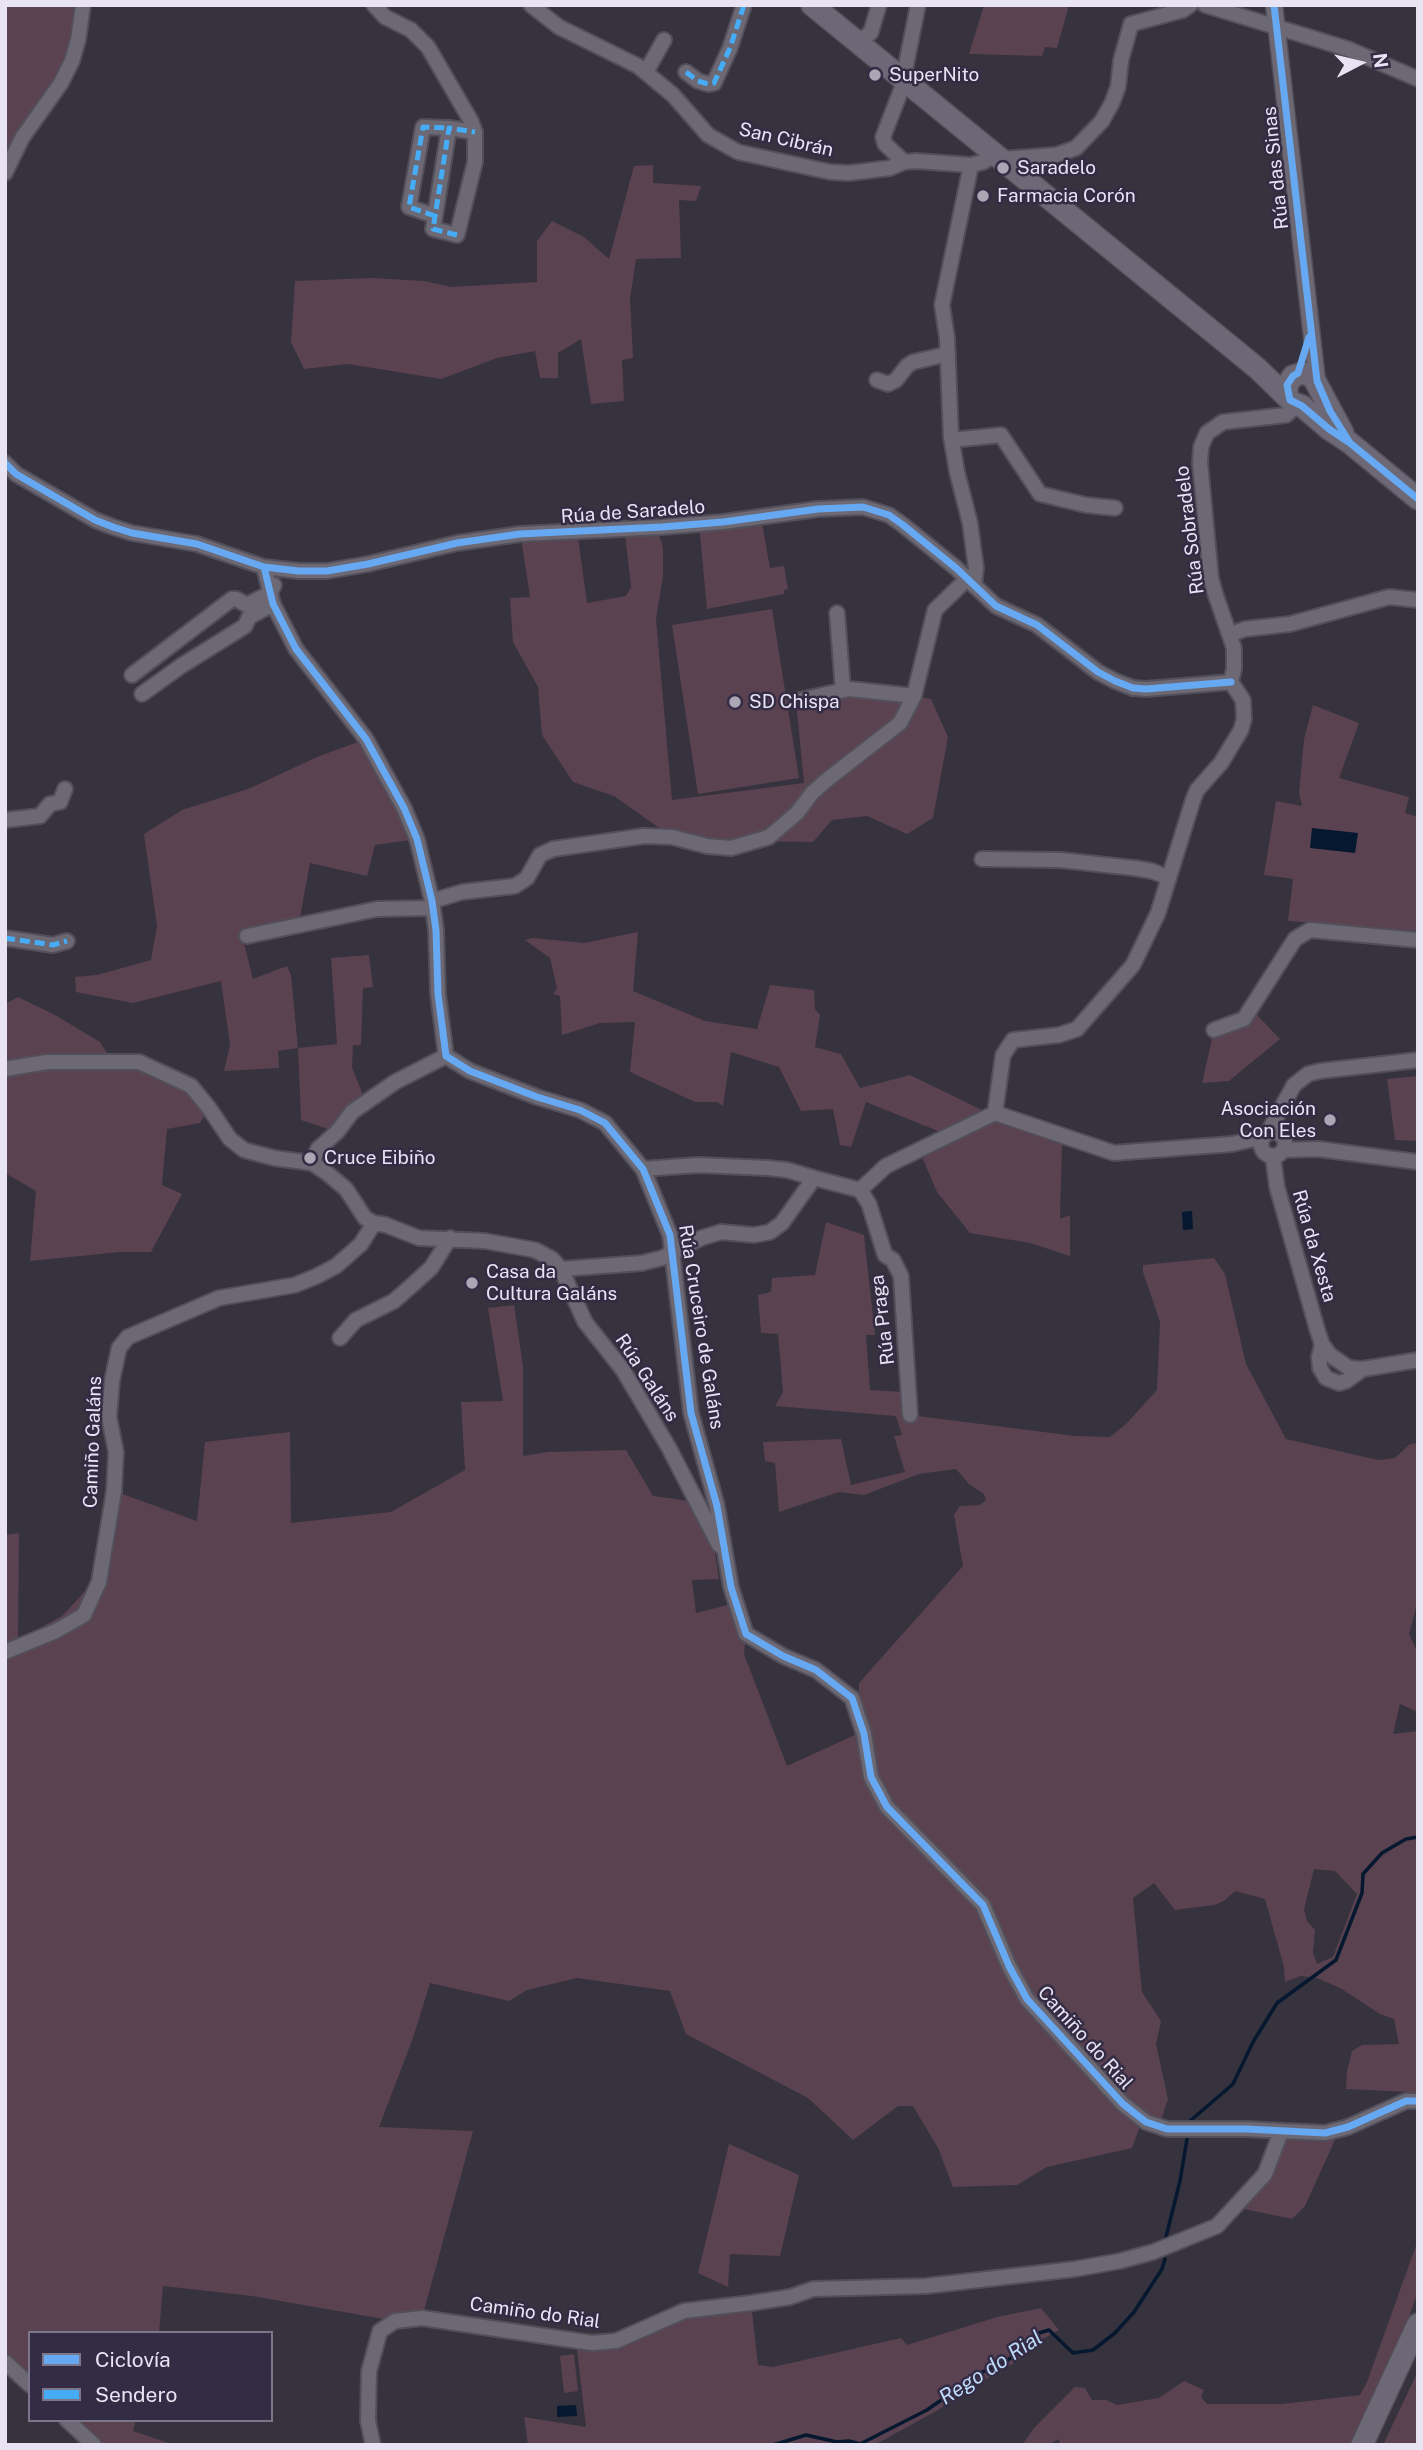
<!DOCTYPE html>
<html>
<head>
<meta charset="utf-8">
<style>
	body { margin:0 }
	#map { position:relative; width:1423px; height:2450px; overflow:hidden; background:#36323e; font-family:"Public Sans",sans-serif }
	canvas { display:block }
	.frame { position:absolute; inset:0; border:7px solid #e8e4f3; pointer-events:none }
	.legend { position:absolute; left:28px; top:2331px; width:245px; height:91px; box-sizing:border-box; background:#342c44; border:2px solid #7c768a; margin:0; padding:9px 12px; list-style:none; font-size:21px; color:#e8e4f3 }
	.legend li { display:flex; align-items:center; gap:14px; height:35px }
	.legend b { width:35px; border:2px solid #7c768a }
	.north { position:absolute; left:1325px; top:28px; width:70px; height:70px; -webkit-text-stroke:5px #342c44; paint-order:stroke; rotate:83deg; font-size:19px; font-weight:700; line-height:28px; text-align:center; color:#e8e4f3 }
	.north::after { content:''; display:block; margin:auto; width:24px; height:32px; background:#e8e4f3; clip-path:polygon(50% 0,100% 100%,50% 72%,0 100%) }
</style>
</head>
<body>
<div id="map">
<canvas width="1423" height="2450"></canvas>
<div class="frame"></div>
<ul class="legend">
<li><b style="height:9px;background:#66a8f1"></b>Ciclovía</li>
<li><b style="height:9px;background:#46acf6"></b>Sendero</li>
</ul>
<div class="north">N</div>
</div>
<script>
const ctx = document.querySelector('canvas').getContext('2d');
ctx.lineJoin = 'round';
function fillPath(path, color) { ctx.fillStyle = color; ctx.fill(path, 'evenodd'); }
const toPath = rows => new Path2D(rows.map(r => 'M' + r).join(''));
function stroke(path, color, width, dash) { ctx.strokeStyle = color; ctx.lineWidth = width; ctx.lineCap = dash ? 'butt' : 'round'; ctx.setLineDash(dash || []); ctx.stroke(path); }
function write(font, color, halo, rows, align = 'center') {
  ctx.font = font + ' "Public Sans",sans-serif'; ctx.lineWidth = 5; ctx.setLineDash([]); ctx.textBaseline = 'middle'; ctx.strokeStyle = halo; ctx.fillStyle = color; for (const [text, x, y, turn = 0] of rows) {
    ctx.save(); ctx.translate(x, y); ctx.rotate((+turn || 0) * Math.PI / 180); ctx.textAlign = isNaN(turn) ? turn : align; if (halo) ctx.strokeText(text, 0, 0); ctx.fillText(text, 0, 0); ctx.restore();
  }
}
fillPath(toPath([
	[5,5,83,5,78,40,5,178],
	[984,5,1069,5,1057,48,1045,47,1042,56,969,54],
	[653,165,653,183,701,186,696,201,679,200,681,258,636,259,630,299,633,358,622,360,624,401,591,404,581,339,558,353,558,378,540,378,535,351,497,358,441,379,348,364,304,369,291,342,295,281,371,278,425,281,451,287,537,282,537,241,552,221,584,237,609,259,634,166],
	[761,517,770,568,784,566,788,589,784,590,784,594,707,609,699,524],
	[658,531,663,548,663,576,656,619,672,800,804,783,796,701,889,692,931,699,948,737,933,818,907,834,867,816,832,820,813,842,685,840,672,837,614,796,573,782,542,735,538,687,513,642,510,598,530,597,521,538,578,537,587,603,626,596,631,587,625,534],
	[772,609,799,778,698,794,672,625],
	[1313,705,1359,723,1339,778,1409,797,1405,813,1418,817,1418,931,1288,921,1293,879,1264,875,1276,801,1302,806,1299,793,1304,739],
	[366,739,417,839,375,845,367,876,310,863,300,917,241,932,253,979,287,966,291,975,298,1048,337,1044,331,958,369,955,373,987,363,988,361,1045,353,1045,352,1067,364,1098,337,1132,301,1120,298,1048,278,1051,279,1068,224,1071,230,1045,221,981,133,1003,76,992,75,977,97,975,151,960,157,926,144,834,182,810,248,789,317,757],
	[638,932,633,991,705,1021,757,1029,770,985,814,990,815,1009,820,1015,815,1047,841,1054,860,1088,910,1075,984,1111,1062,1143,1060,1219,1070,1215,1070,1256,1030,1243,970,1233,937,1192,919,1150,948,1135,866,1102,851,1147,840,1145,833,1109,801,1111,779,1067,731,1052,723,1106,717,1102,695,1102,630,1072,635,1022,600,1023,562,1035,560,996,553,994,557,988,550,958,525,940,533,938,584,943],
	[18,997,55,1015,100,1042,113,1062,139,1062,188,1085,209,1108,200,1123,167,1129,162,1185,182,1194,151,1252,120,1252,30,1261,36,1191,5,1173,5,1004],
	[1249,1013,1256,1014,1280,1039,1229,1081,1202,1083,1214,1030],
	[1418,1076,1418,1141,1395,1140,1387,1079],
	[826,1222,864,1235,875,1335,866,1335,870,1390,903,1392,910,1415,1075,1436,1110,1437,1127,1423,1157,1390,1160,1322,1143,1272,1143,1265,1214,1258,1225,1274,1246,1364,1286,1439,1378,1460,1395,1458,1410,1444,1418,1443,1418,1600,1409,1634,1418,1653,1418,1712,1400,1704,1393,1734,1418,1731,1418,2097,1411,2092,1346,2089,1347,2071,1352,2051,1362,2045,1399,2044,1394,2019,1380,2014,1340,1988,1317,1978,1301,1976,1285,1982,1284,1967,1265,1899,1235,1891,1224,1901,1214,1905,1175,1910,1154,1883,1133,1898,1142,1992,1161,2021,1156,2044,1168,2099,1159,2126,1140,2126,1132,2148,1047,2167,1017,2185,953,2187,938,2148,913,2106,898,2106,853,2140,808,2098,686,2034,670,1991,577,1978,527,1990,509,2001,430,1983,413,2038,379,2127,473,2131,422,2318,395,2321,252,2296,163,2286,159,2333,30,2333,30,2386,5,2374,5,1535,19,1533,18,1640,62,1616,89,1587,114,1491,197,1521,205,1442,290,1432,291,1523,391,1512,465,1470,461,1402,503,1401,488,1308,514,1305,523,1366,523,1456,548,1452,626,1450,653,1496,690,1501,715,1553,719,1579,692,1580,696,1613,736,1603,746,1634,744,1654,787,1766,857,1734,859,1683,963,1566,954,1515,960,1506,980,1505,986,1500,984,1494,969,1484,956,1469,919,1474,864,1495,839,1492,779,1512,775,1463,765,1461,763,1442,841,1439,851,1485,905,1472,894,1436,902,1435,896,1416,775,1406,783,1392,778,1334,761,1333,758,1295,771,1292,772,1278,815,1275],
	[1314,1869,1335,1871,1357,1894,1333,1957,1317,1964,1313,1952,1315,1930,1307,1921,1304,1910],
	[1340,2129,1305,2206,1292,2219,1235,2207,1265,2174,1281,2132],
	[729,2144,799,2175,780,2256,730,2254,728,2287,698,2273],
	[1418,2240,1418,2292,1385,2383,1353,2445,1060,2445,1059,2439,1047,2445,1022,2445,1034,2428,1075,2387,1085,2388,1092,2400,1106,2400,1117,2405,1159,2398,1184,2381,1204,2390,1201,2397,1207,2404,1282,2404,1360,2395,1367,2382],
	[751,2303,758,2365,773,2367,901,2338,907,2345,997,2317,1041,2308,1059,2330,1037,2342,1017,2361,998,2373,973,2385,938,2410,880,2442,870,2445,528,2445,524,2417,586,2427,576,2341,592,2343,684,2311],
	[574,2354,578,2391,564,2393,560,2356],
	[1418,2371,1418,2445,1383,2445],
	[81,2420,136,2420,133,2431,174,2445,103,2445]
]), '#5b4251');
fillPath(toPath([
	[1312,828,1358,833,1355,853,1310,848],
	[1192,1211,1193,1229,1183,1230,1182,1212],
	[576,2405,577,2416,557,2417,557,2406]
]), '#05182f');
stroke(toPath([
	[1190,2121,1233,2084,1253,2042,1277,2003,1336,1960,1362,1893,1363,1874,1382,1853,1406,1839,1418,1837],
	[1166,2237,1180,2181,1187,2139],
	[773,2445,806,2435,837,2442,849,2441,860,2444,927,2410,978,2374,1007,2361,1039,2333,1049,2330,1073,2353,1093,2350,1115,2333,1134,2312,1162,2269,1165,2259]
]), '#05182f', 3.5);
const minor = toPath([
	[374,5,385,17,411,30,428,47,471,121,475,132,475,162,457,235,433,229,449,128,475,132],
	[531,5,559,27,638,66,673,95,708,135,738,152,830,172,849,173,890,168,904,162,916,161,971,165,983,162,997,154],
	[1205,5,1348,49,1418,79],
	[859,43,871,32,879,5],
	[646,72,664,40],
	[686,72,698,81,708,84,714,83,730,48,744,5],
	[1002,159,1056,155,1076,148,1102,121,1112,103,1118,87,1121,60,1131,24,1183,10,1190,5],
	[904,162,885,144,883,137,905,80,906,65,918,5],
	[971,165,942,305,947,338,951,437,957,472,970,523,976,568,974,586],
	[5,173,22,138,61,83,72,61,78,40,83,5],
	[435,216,409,207,423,127,449,128],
	[877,380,888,384,896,380,907,366,913,362,948,354],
	[952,440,1001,435,1040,494,1086,505,1115,508],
	[5,463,16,474,95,520,113,527,132,533,197,544,264,567,299,571,327,571,368,564,457,543,520,534,662,527,723,522,818,509,863,507,889,515,903,525,956,568,996,606,1037,625,1098,672,1115,681,1133,688,1146,689,1231,682],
	[264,567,273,604,296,649,366,739,404,808,417,839,432,901,436,930,438,994,446,1056,470,1071,537,1097,580,1110,605,1123,643,1169,670,1235,691,1413,717,1506,731,1587,746,1634,783,1656,816,1670,852,1698,864,1734,871,1777,887,1807,983,1905,1009,1966,1027,1999,1123,2104,1146,2122,1167,2129,1246,2129,1325,2133,1348,2127,1406,2101,1418,2101],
	[837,613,843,690],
	[1231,634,1245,629,1290,624,1389,597,1418,600],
	[132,675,232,599,236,599,247,605,270,593,274,585],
	[1231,682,1234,669,1234,648,1215,593,1211,578,1200,463,1201,447,1207,433,1223,422,1286,415,1297,405],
	[142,694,181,666,245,626,249,617,273,604],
	[796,701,849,689,914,696],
	[5,820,40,816,50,804,60,802,65,789],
	[982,859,1060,860,1134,868,1152,871,1169,878],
	[432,901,462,892,515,886,527,878,540,855,553,849,644,836,672,837,707,846,731,848,769,837,797,813,813,792,828,779,900,723,914,696,935,610,967,579],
	[247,936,377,909,433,908],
	[5,938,53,945,67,941],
	[1214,1030,1244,1019,1295,939,1310,930,1418,940],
	[5,1069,47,1062,139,1062,191,1086,209,1108,230,1139,244,1150,274,1158,312,1163,327,1173,346,1189,365,1218,374,1223,386,1225,419,1238,485,1241,535,1250,552,1259,561,1269,642,1263,662,1258,701,1238,721,1232,754,1235,770,1232,782,1223,814,1178,860,1190,886,1166,995,1113],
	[995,1113,1003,1055,1013,1040,1059,1035,1077,1029,1133,965,1158,913,1193,800,1197,790,1221,763,1241,730,1244,719,1243,700,1231,682],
	[995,1113,1114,1153,1232,1144,1263,1137],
	'1261 1144a12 12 0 1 1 24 0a12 12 0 1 1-24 0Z',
	[1267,1134,1294,1085,1308,1074,1320,1071,1418,1060],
	[1284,1150,1318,1149,1418,1162],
	[1273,1157,1277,1187,1317,1329,1322,1344,1330,1355,1349,1368,1363,1369,1418,1360],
	[312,1163,318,1149,337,1132,352,1112,395,1082,446,1056],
	[643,1169,698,1165,768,1168,787,1170,814,1178],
	[860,1190,869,1204,885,1255,893,1260,901,1276,910,1415],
	[561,1269,585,1322,623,1370,669,1448,719,1545],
	[340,1338,356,1320,394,1301,410,1287,431,1268,450,1238],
	[1322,1344,1319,1357,1320,1368,1326,1378,1339,1383,1346,1381,1363,1369],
	[5,1652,56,1631,84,1615,99,1582,114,1491,116,1452,109,1417,112,1381,119,1348,128,1337,219,1298,295,1285,317,1276,336,1266,361,1244,374,1223],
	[5,2362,30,2385],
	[67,2420,94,2445],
	[373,2445,368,2421,369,2371,380,2331,395,2321,422,2318,592,2343,616,2341,684,2311,751,2303,790,2297,813,2289,926,2286,1075,2269,1120,2261,1153,2252,1217,2226,1265,2174,1281,2132]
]);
const tertiary = toPath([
	[1274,5,1317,381]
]);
const primary = toPath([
	[812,5,1257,368,1293,403,1302,406,1329,429,1350,443,1418,499],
	[1287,396,1287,385,1293,376,1303,373,1313,377,1343,433],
	[1362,2445,1418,2324]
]);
stroke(minor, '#534f5a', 18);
stroke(tertiary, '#534f5a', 19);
stroke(primary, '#534f5a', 24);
stroke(minor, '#6c6974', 14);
stroke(tertiary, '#6c6974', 16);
stroke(primary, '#6d6875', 21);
stroke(toPath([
	[686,72,698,81,708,84,714,83,730,48,744,5],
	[435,216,409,207,423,127,449,128],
	[457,235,433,229,449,128,475,132],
	[5,938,53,945,67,941]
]), '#46acf6', 5, [10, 5]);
stroke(toPath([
	[1274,5,1317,381,1330,411,1350,443],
	[1309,337,1298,373,1293,376,1287,385,1290,400,1302,406,1329,429,1350,443,1418,499],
	[5,463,16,474,95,520,113,527,132,533,197,544,264,567,299,571,327,571,368,564,457,543,520,534,662,527,723,522,818,509,863,507,889,515,903,525,956,568,996,606,1037,625,1098,672,1115,681,1133,688,1146,689,1231,682],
	[264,567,273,604,296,649,366,739,404,808,417,839,432,901,436,930,438,994,446,1056,470,1071,537,1097,580,1110,605,1123,643,1169,670,1235,691,1413,717,1506,731,1587,746,1634,783,1656,816,1670,852,1698,864,1734,871,1777,887,1807,983,1905,1009,1966,1027,1999,1123,2104,1146,2122,1167,2129,1246,2129,1325,2133,1348,2127,1406,2101,1418,2101]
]), '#66a8f1', 7);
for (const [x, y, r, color] of [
	[875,75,7,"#aaa6b4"],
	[1003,168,7,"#aaa6b4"],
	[983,196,7,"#aaa6b4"],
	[735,702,7,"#aaa6b4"],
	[1330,1120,7,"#aaa6b4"],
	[310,1158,7,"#aaa6b4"],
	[472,1283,7,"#aaa6b4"]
]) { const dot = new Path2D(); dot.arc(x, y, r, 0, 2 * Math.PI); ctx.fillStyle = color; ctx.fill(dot); stroke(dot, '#342c44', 2.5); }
write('19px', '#e8e4f3', '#342c44', [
	["SuperNito",889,75],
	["Saradelo",1017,168],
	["Farmacia Corón",997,196],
	["SD Chispa",749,702],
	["Asociación",1316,1109,"right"],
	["Con Eles",1316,1131,"right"],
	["Cruce Eibiño",324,1158],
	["Casa da",486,1272],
	["Cultura Galáns",486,1294]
], 'left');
write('19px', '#e8e4f3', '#342c44', [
	["San Cibrán",786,140,13],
	["Rúa das Sinas",1276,168,-96],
	["Rúa de Saradelo",633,512,-4],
	["Rúa Sobradelo",1190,530,-97],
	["Rúa da Xesta",1314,1246,74],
	["Rúa Praga",883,1320,-97],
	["Rúa Cruceiro de Galáns",701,1327,81],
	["Rúa Galáns",647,1378,57],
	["Camiño Galáns",93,1442,-88],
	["Camiño do Rial",1085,2038,48],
	["Camiño do Rial",535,2313,8]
]);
write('italic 21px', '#bfdbfa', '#342c44', [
	["Rego do Rial",991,2368,-33]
]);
</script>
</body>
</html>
